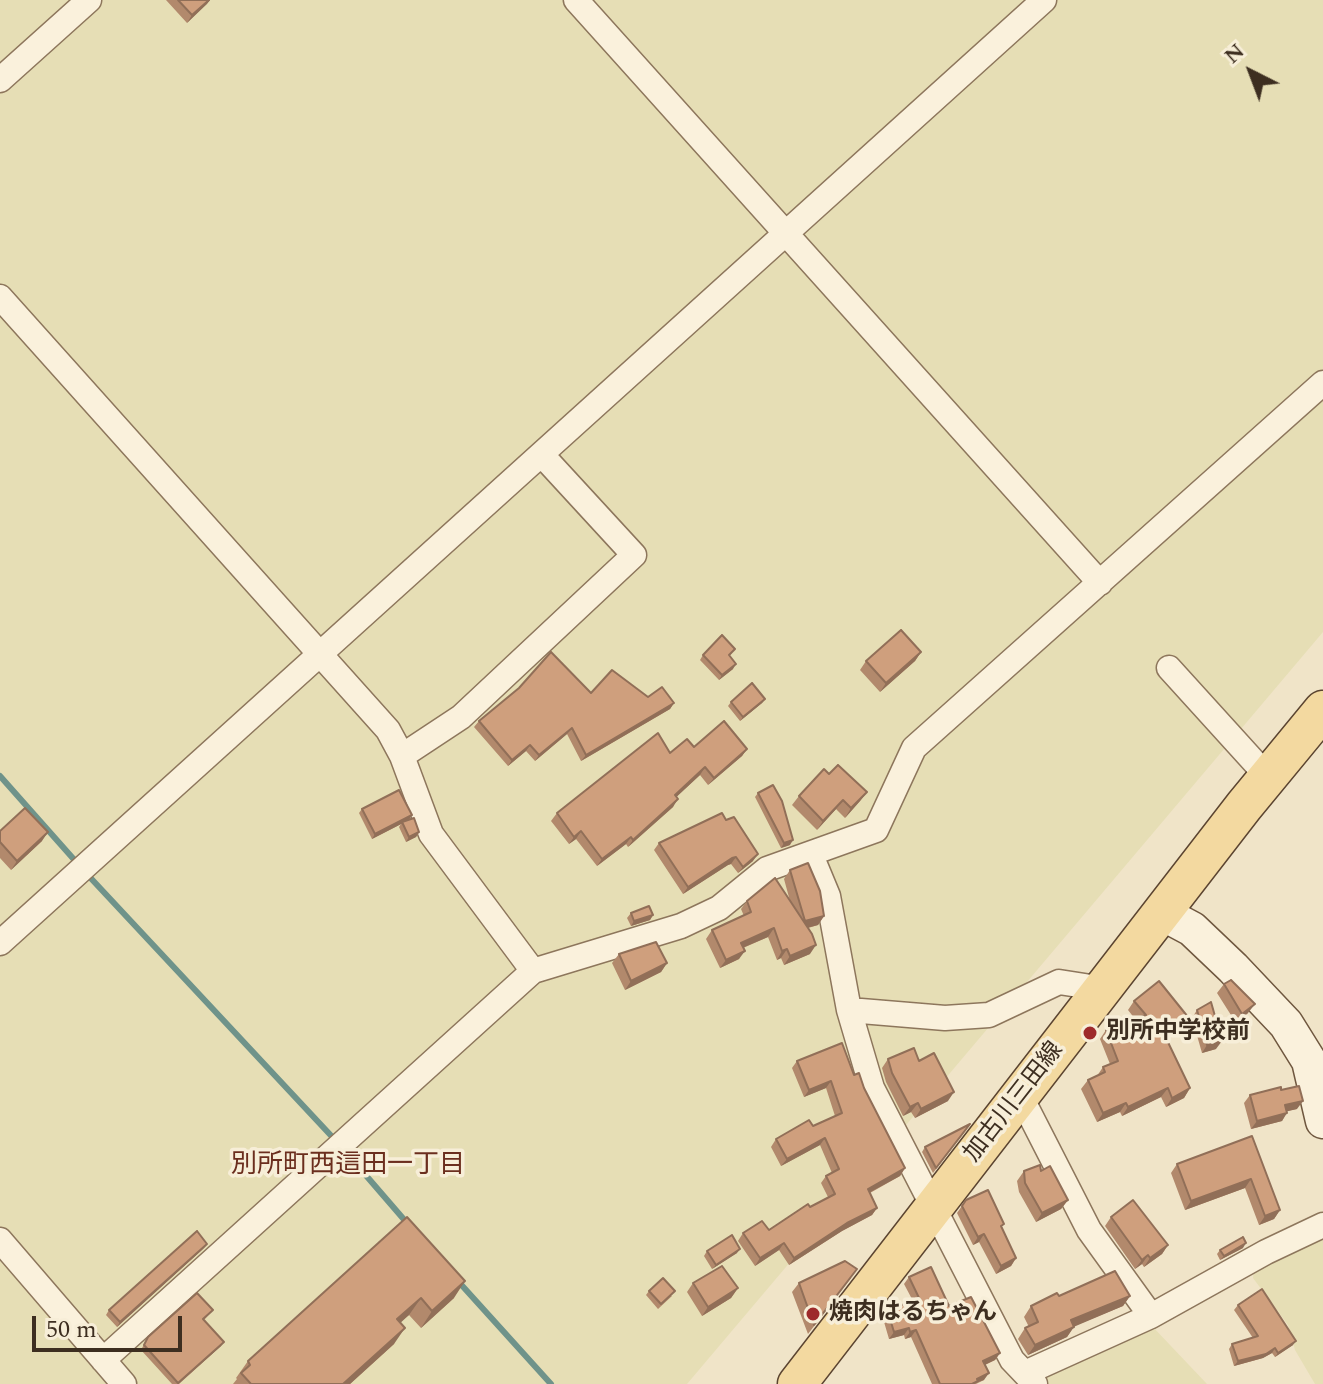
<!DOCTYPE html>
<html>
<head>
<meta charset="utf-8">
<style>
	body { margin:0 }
	#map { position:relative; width:1323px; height:1384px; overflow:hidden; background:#f0e4c8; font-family:Spectral,serif }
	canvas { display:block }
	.north { position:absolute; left:1211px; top:32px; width:80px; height:80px; -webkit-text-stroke:6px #f7eed8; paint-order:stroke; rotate:318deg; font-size:22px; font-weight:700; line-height:32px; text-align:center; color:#3d2e20 }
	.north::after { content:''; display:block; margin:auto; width:28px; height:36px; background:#3d2e20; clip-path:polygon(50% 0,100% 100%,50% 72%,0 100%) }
	.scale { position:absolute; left:32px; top:1316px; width:150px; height:36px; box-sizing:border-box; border:4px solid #3d2e20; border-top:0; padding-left:10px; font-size:24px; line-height:28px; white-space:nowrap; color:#3d2e20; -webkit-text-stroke:6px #f7eed8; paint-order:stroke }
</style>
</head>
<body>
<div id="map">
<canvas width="1323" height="1384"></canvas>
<div class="north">N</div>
<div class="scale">50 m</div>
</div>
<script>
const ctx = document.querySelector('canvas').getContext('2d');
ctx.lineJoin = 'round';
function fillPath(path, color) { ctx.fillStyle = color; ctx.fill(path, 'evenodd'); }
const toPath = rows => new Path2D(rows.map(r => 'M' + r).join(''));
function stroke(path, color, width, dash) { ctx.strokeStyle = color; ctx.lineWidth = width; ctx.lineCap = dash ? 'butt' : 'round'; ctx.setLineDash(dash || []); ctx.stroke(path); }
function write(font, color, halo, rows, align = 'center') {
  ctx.font = font + ' Spectral,"Noto Sans JP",serif'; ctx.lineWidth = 7; ctx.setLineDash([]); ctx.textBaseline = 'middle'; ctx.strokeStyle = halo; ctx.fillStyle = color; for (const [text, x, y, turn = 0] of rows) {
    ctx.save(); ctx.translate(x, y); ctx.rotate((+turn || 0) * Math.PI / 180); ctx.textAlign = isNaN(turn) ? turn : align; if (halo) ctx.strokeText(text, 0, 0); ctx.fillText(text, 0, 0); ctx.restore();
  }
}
fillPath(toPath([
	[0,0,1323,0,1323,632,687,1384,0,1384],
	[1323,1234,1323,1384,1315,1384,1295,1350,1288,1325,1253,1278,1254,1269],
	[1152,1326,1207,1384,1047,1384,1039,1376]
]), '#e6deb5');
stroke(toPath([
	[0,776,78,864],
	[85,872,337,1142],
	[344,1150,407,1223],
	[457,1280,551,1384]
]), '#6f938a', 6);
const street = toPath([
	[576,0,1100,583],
	[0,80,89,0],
	[0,297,388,730,402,756,431,834,533,971],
	[1169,668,1267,776],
	[402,756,461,717,634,555,542,455],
	[811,855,828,896,849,1010,872,1088,1012,1360,1035,1384],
	[0,943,1044,0],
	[849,1010,945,1018,989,1015,1059,982,1104,989],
	[1020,1095,1089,1230,1151,1316],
	[0,1240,124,1384],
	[103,1360,533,971,681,926,719,908,767,869,876,830,914,748,1323,383],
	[1025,1373,1151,1316,1266,1252,1323,1225]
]);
const secondary = toPath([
	[1162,913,1192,929,1233,968,1286,1024,1309,1061,1323,1121]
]);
const primary = toPath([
	[797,1384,1244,806,1323,710]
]);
stroke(street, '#8d765c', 27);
stroke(secondary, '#6f573f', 37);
stroke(primary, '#5b4430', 41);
stroke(street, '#faf1dc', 24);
stroke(secondary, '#faf1dc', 34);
stroke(primary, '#f3d9a0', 38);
fillPath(toPath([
	[166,0,210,0,187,23],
	[921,652,915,661,880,692,860,670,866,661],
	[732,653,729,656,733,669,719,680,700,660,703,655],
	[591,693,648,697,674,703,670,709,581,761,567,734,535,761,526,751,508,766,474,727,479,721],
	[765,699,762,703,740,721,728,706,731,702],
	[694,747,747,749,742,756,708,785,700,775,676,797,673,807,628,847,626,844,597,866,576,839,569,844,551,821,557,813],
	[829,774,867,792,860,801,845,818,836,809,817,830,792,805,799,796],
	[758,793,790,845,781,848,755,797],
	[362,809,410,819,419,832,416,837,406,842,399,827,401,824,372,839,359,813],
	[726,820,753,861,738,873,731,864,728,865,683,894,654,850,659,843],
	[0,831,42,841,11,870,0,858],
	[790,870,824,916,818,925,808,928,810,954,784,965,781,958,777,960,768,937,743,948,739,959,720,968,706,939,712,930,744,916,741,909,747,901,790,901,784,879],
	[631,913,653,915,650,920,631,926,627,918],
	[619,954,667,963,661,972,625,990,612,963],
	[1224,984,1248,1013,1236,1023,1217,993],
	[1134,1001,1182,1026,1166,1039,1190,1088,1184,1098,1166,1107,1161,1097,1122,1116,1120,1112,1097,1122,1081,1089,1088,1080,1097,1076,1103,1067,1110,1064,1100,1039,1106,1030,1135,1019,1128,1010],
	[1197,1010,1216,1049,1202,1053,1192,1018],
	[888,1059,919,1061,948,1101,915,1118,911,1112,903,1116,886,1082,882,1068],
	[797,1061,854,1075,864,1088,905,1168,900,1176,870,1193,877,1208,872,1215,842,1231,789,1265,779,1250,755,1266,738,1241,743,1233,769,1230,828,1197,821,1183,826,1176,832,1173,820,1145,781,1166,771,1147,776,1139,813,1126,835,1116,826,1088,804,1097,792,1068],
	[1281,1090,1297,1109,1287,1111,1282,1121,1251,1129,1244,1103,1250,1095],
	[967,1129,933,1173,922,1152,925,1147],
	[1252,1136,1280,1210,1274,1219,1259,1225,1245,1188,1185,1210,1171,1173,1177,1164],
	[1024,1171,1068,1200,1061,1209,1036,1222,1019,1192,1017,1181],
	[966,1200,1001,1228,1016,1258,1011,1266,996,1274,979,1242,973,1245,957,1213],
	[407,1217,454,1298,421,1328,409,1315,400,1322,394,1344,350,1384,233,1384,237,1379,236,1378,248,1361],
	[1111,1217,1168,1245,1162,1254,1144,1267,1142,1264,1135,1269,1105,1226],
	[204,1248,117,1327,106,1315,109,1310],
	[1243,1248,1220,1260,1217,1254,1220,1250],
	[707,1251,737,1253,712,1269,704,1256],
	[909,1277,949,1306,1000,1353,995,1360,985,1365,984,1380,976,1384,932,1384,911,1337,905,1339,904,1335,889,1339,882,1315,887,1309,913,1301,904,1284],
	[851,1278,808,1334,792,1292,799,1283],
	[693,1283,738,1288,731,1298,702,1316,687,1292],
	[649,1291,672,1296,658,1309,646,1295],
	[1059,1296,1130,1296,1123,1306,1074,1326,1067,1337,1028,1355,1018,1339,1025,1328,1029,1327,1024,1317,1031,1306],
	[1238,1305,1293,1345,1275,1357,1272,1353,1263,1358,1234,1366,1229,1349,1232,1344,1253,1338,1234,1310],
	[213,1310,204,1320,221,1346,179,1384,172,1384,141,1350,148,1337]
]), '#b2896c');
fillPath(toPath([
	[209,0,210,0,207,4,187,23,192,15],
	[921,652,915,661,880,692,886,683],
	[736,664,733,669,719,680,722,675],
	[765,699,762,703,740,721,743,717],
	[674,703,670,709,581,761,586,755],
	[572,728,567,734,535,761,539,755],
	[530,745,526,751,508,766,512,760],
	[747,749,742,756,708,785,714,778],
	[705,767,700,775,670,803,675,795],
	[867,792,860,801,845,818,851,808],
	[678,799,673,807,628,847,633,840],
	[843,800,836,809,817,830,823,821],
	[412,815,409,820,372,839,375,834],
	[581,831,576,839,569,844,574,837],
	[48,832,42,841,11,870,17,861],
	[419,832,416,837,406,842,409,837],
	[631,837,626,844,597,866,602,859],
	[793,840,790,845,781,848,784,843],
	[758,854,753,861,738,873,743,867],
	[736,857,731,864,728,865,683,894,688,887,732,858],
	[653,915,650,920,631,926,634,921],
	[824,916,818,925,799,930,805,921],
	[774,928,768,937,735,951,741,943],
	[816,945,810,954,784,965,790,956],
	[787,949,781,958,777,960,782,951],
	[745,951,739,959,720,968,726,960],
	[667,963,661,972,625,990,631,981],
	[1255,1004,1248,1013,1236,1023,1242,1014],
	[1188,1017,1182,1026,1158,1045,1165,1036],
	[1222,1041,1216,1049,1202,1053,1207,1045],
	[831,1081,826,1088,804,1097,809,1090],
	[1168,1088,1161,1097,1122,1116,1128,1107],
	[1190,1088,1184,1098,1166,1107,1172,1098],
	[954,1092,948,1101,915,1118,921,1109],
	[1303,1101,1297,1109,1280,1113,1285,1105],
	[918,1103,911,1112,903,1116,910,1107],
	[1126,1103,1120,1112,1097,1122,1103,1113],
	[1287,1113,1282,1121,1251,1129,1257,1121],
	[825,1138,820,1145,781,1166,787,1159],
	[905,1168,900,1176,863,1196,868,1189],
	[1251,1179,1245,1188,1185,1210,1191,1201],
	[1068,1200,1061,1209,1036,1222,1042,1213],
	[877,1208,872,1215,842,1231,789,1265,794,1258,847,1223],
	[1280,1210,1274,1219,1259,1225,1265,1216],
	[984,1234,979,1242,973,1245,978,1237],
	[784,1243,779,1250,755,1266,760,1258],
	[1246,1243,1243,1248,1220,1260,1224,1256],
	[207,1244,204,1248,117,1327,120,1322],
	[1168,1245,1162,1254,1144,1267,1150,1258],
	[740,1249,737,1253,712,1269,716,1265],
	[1148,1255,1142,1264,1135,1269,1142,1260],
	[1016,1258,1011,1266,996,1274,1001,1266],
	[465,1281,454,1298,421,1328,432,1311],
	[738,1288,731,1298,702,1316,708,1307],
	[1130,1296,1123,1306,1064,1331,1071,1320],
	[421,1298,409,1315,386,1336,397,1319],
	[1074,1327,1067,1337,1028,1355,1035,1345],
	[405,1328,394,1344,350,1384,343,1384],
	[909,1328,904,1335,889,1339,894,1332],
	[916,1330,911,1337,905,1339,910,1332],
	[1296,1341,1293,1345,1275,1357,1278,1353],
	[224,1342,221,1346,178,1384,178,1383],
	[1275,1348,1272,1353,1263,1358,1234,1366,1238,1361],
	[1000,1353,995,1360,978,1368,983,1361],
	[989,1373,984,1380,972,1384,977,1379]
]), '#916f58');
const building = toPath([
	[178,0,209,0,192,15,178,0],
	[901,630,921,652,886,683,866,661,901,630],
	[722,635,735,649,729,655,736,664,722,675,703,655,722,635],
	[551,652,591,693,612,670,648,697,662,687,674,703,586,755,572,728,539,755,530,745,512,760,479,721,519,688,551,652],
	[752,683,765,699,743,717,731,702,752,683],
	[724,721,747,749,714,778,705,767,675,795,678,799,633,840,631,837,602,859,581,831,574,837,557,813,658,733,670,753,687,739,694,747,724,721],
	[838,765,867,792,851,808,843,800,823,821,799,796,824,769,829,774,838,765],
	[773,785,782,801,793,840,784,843,758,793,773,785],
	[399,790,412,815,375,834,362,809,399,790],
	[25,808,48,832,17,861,0,842,0,831,25,808],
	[722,813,726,820,734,817,758,854,743,867,736,857,732,858,688,887,659,843,722,813],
	[414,818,419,832,409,837,402,822,414,818],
	[808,863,820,891,824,916,805,921,790,870,808,863],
	[775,878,812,934,816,945,790,956,787,949,782,951,774,928,741,943,745,951,726,960,712,930,751,912,747,901,775,878],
	[649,906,653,915,634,921,631,913,649,906],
	[656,942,667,963,631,981,619,954,656,942],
	[1231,980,1255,1004,1242,1014,1224,984,1231,980],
	[1159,981,1188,1017,1165,1036,1190,1088,1172,1098,1168,1088,1128,1107,1126,1103,1103,1113,1088,1080,1105,1072,1103,1067,1118,1061,1106,1030,1146,1015,1134,1001,1159,981],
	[1211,1002,1222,1041,1207,1045,1197,1010,1211,1002],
	[842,1043,854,1075,859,1073,864,1088,905,1168,868,1189,877,1208,847,1223,794,1258,784,1243,760,1258,743,1233,762,1221,769,1230,808,1204,810,1207,835,1194,826,1176,839,1169,825,1138,787,1159,776,1139,809,1120,813,1126,842,1113,831,1081,809,1090,797,1061,842,1043],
	[914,1048,919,1061,934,1053,954,1092,921,1109,918,1103,910,1107,892,1073,888,1059,914,1048],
	[1299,1086,1303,1101,1285,1105,1287,1113,1257,1121,1250,1095,1281,1087,1281,1090,1299,1086],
	[970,1124,936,1168,925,1147,970,1124],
	[1252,1136,1280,1210,1265,1216,1251,1179,1191,1201,1177,1164,1252,1136],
	[1040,1165,1041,1171,1050,1166,1068,1200,1042,1213,1025,1183,1024,1171,1040,1165],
	[988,1190,1004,1224,1001,1226,1016,1258,1001,1266,984,1234,978,1237,962,1206,966,1200,988,1190],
	[1133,1200,1168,1245,1150,1258,1148,1255,1142,1260,1111,1217,1133,1200],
	[407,1217,465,1281,432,1311,421,1298,397,1319,405,1328,343,1384,251,1384,241,1373,250,1365,248,1361,407,1217],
	[197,1231,207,1244,120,1322,109,1310,197,1231],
	[732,1235,740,1249,716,1265,707,1251,732,1235],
	[1243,1237,1246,1243,1224,1256,1220,1250,1243,1237],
	[845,1261,857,1269,814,1325,799,1283,845,1261],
	[722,1266,738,1288,708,1307,693,1283,722,1266],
	[931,1267,949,1306,971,1297,1000,1353,983,1361,989,1373,977,1379,978,1381,972,1384,940,1384,916,1330,910,1332,909,1328,894,1332,887,1309,920,1300,909,1277,931,1267],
	[1115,1271,1130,1296,1071,1320,1074,1327,1035,1345,1025,1328,1038,1322,1031,1306,1057,1293,1059,1296,1115,1271],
	[663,1278,675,1291,661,1304,649,1291,663,1278],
	[1262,1289,1296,1341,1278,1353,1275,1348,1266,1354,1238,1361,1232,1344,1258,1336,1238,1305,1262,1289],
	[197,1293,213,1310,203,1319,224,1342,178,1383,144,1345,148,1337,197,1293]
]);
fillPath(building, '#cf9f7d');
stroke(building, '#916f58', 2);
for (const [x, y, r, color] of [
	[1090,1033,8,"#9e2a2b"],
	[813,1314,8,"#9e2a2b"]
]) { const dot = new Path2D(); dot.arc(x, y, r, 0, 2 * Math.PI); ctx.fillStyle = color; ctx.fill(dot); stroke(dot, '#f7eed8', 3); }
write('bold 24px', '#3d2e20', '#f7eed8', [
	["別所中学校前",1106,1033],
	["焼肉はるちゃん",829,1314]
], 'left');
write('24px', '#3d2e20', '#f7eed8', [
	["加古川三田線",1015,1103,-52]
]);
write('26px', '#6b2e1e', '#f7eed8', [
	["別所町西這田一丁目",348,1167]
]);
</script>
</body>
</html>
